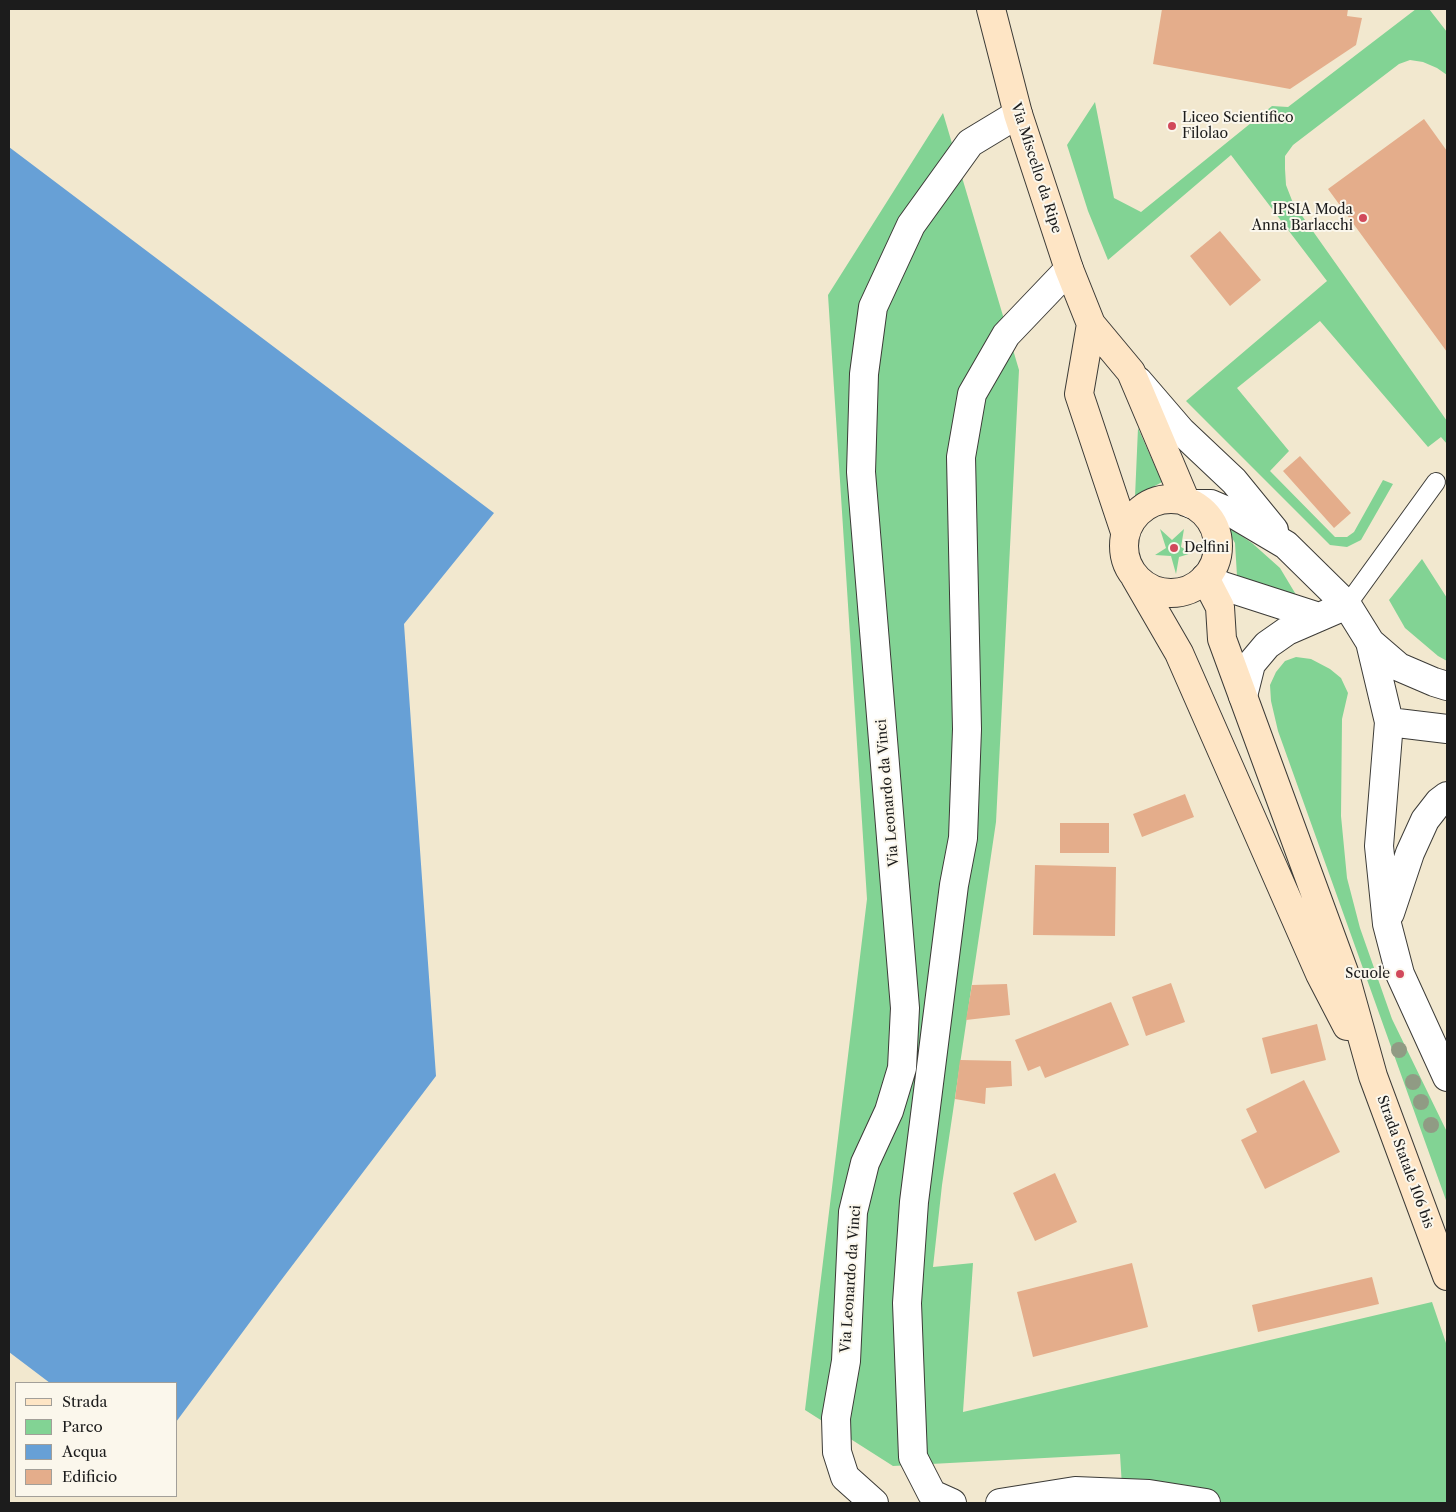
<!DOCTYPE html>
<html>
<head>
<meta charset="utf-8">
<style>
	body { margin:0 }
	#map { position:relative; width:1456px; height:1512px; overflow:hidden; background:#f2e8cf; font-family:"Libre Caslon Text",serif }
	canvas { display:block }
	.frame { position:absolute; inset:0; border:10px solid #1c1c1c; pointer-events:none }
	.legend { position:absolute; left:15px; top:1382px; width:162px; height:115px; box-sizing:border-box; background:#fbf7ec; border:1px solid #a29f99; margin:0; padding:6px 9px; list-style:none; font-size:15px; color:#1c1c1c }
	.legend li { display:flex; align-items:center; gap:10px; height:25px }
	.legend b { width:25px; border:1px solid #a29f99 }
</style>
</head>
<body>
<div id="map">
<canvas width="1456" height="1512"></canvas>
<div class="frame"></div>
<ul class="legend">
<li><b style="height:6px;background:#fee5c5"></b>Strada</li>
<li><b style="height:14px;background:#82d394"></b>Parco</li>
<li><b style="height:14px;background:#67a0d6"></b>Acqua</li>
<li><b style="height:14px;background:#e4ad8b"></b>Edificio</li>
</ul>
</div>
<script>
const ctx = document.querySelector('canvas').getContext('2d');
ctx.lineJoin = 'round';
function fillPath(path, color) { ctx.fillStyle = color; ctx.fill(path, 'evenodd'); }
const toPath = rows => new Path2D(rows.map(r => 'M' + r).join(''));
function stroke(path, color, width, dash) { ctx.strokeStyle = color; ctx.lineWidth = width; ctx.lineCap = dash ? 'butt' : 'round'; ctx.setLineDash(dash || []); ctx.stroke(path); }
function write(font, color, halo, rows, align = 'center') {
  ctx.font = font + ' "Libre Caslon Text",serif'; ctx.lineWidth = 4; ctx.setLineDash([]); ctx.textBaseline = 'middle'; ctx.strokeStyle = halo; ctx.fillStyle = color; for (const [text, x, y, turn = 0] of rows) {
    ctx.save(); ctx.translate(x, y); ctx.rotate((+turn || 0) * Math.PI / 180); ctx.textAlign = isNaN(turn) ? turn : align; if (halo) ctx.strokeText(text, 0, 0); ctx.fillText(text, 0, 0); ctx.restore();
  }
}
fillPath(toPath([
	[1416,9,1429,9,1447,32,1447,75,1437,68,1423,62,1410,60,1399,64,1293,145,1285,156,1285,169,1286,185,1293,203,1447,421,1447,444,1441,437,1428,447,1320,321,1237,388,1289,451,1270,471,1335,537,1347,537,1354,532,1383,480,1393,484,1361,540,1347,547,1330,545,1186,401,1327,281,1231,155,1108,260,1088,211,1067,145,1095,102,1114,198,1141,212,1272,106,1288,107],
	[943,113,1019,370,996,822,942,1185,933,1267,973,1263,963,1412,1432,1302,1447,1346,1447,1503,1123,1503,1120,1454,893,1466,805,1410,867,899,828,295],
	[1138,428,1162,482,1135,497],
	[1225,525,1252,543,1280,568,1298,598,1237,576,1235,543],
	[1160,529,1172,540,1184,529,1181,547,1192,553,1179,557,1176,574,1171,556,1155,555,1166,548],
	[1422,559,1447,598,1447,661,1438,656,1405,628,1389,600],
	[1296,657,1311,659,1330,669,1341,678,1348,693,1342,719,1341,816,1347,878,1360,928,1392,1019,1447,1132,1447,1203,1278,731,1271,701,1270,685,1276,672,1285,661]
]), '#82d394');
fillPath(toPath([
	[9,147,494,513,404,624,436,1076,279,1283,176,1422,176,1383,50,1383,9,1352]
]), '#67a0d6');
fillPath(toPath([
	[1162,9,1348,9,1347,16,1362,18,1356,45,1290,89,1153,64],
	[1424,119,1447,151,1447,352,1328,189],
	[1220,231,1261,280,1230,306,1190,256],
	[1300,456,1351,513,1334,528,1283,471],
	[1185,794,1194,817,1142,837,1133,814],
	[1060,823,1109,823,1109,853,1060,853],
	[1035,865,1116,867,1115,936,1033,935],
	[1171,983,1185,1022,1146,1036,1132,997],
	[1007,984,1010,1015,966,1020,972,985],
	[1111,1002,1129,1045,1045,1078,1040,1066,1028,1071,1015,1040],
	[1317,1024,1326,1060,1271,1074,1262,1038],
	[960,1060,1011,1061,1012,1086,986,1088,985,1104,955,1099],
	[1304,1080,1340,1152,1265,1189,1241,1140,1257,1132,1246,1109],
	[1055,1173,1077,1222,1035,1241,1013,1193],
	[1132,1263,1148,1327,1033,1357,1017,1292],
	[1372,1277,1379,1304,1258,1332,1252,1305]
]), '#e4ad8b');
const lane = toPath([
	[1347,605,1436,482]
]);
const street = toPath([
	[1138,381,1181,431,1234,481,1274,530],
	[1191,504,1211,504,1232,513,1286,545,1347,605,1370,642,1389,722,1379,846,1387,924,1400,974,1447,1077],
	[1205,578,1223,586,1319,617],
	[1370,642,1399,667,1434,682,1447,686],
	[1243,696,1251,664,1267,645,1287,631,1347,605],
	[1389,722,1447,729],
	[1390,913,1410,853,1425,820,1439,802,1447,796],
	[874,1503,845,1477,837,1452,836,1418,846,1361,853,1212,865,1163,889,1111,902,1068,905,1008,861,472,864,374,873,307,911,225,970,143,1018,114],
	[952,1503,932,1494,913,1457,907,1303,914,1202,954,885,963,838,967,729,961,457,972,394,1006,335,1069,269],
	[1000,1503,1075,1491,1149,1494,1206,1503]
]);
const secondary = toPath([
	[991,9,1018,114,1069,269,1091,324,1131,372,1186,502],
	[1091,324,1079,394,1125,532],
	'1124 546a47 47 0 1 1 94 0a47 47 0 1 1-94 0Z',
	[1135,577,1179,653,1320,974,1347,1026],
	[1205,578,1220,607,1222,639,1344,972,1373,1076,1447,1276]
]);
stroke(lane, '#3c3b37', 20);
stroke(street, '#3c3b37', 30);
stroke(secondary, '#3c3b37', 30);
stroke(lane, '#fff', 18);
stroke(street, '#fff', 28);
stroke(secondary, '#fee5c5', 28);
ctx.fillStyle = '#909b84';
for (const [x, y] of [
	[1399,1050],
	[1413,1082],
	[1421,1102],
	[1431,1125]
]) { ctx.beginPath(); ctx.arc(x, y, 8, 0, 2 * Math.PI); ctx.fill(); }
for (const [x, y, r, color] of [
	[1172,126,5,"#d1495b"],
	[1363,218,5,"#d1495b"],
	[1174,548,5,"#d1495b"],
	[1400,974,5,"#d1495b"]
]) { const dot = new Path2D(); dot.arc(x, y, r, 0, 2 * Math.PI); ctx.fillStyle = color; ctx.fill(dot); stroke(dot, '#fbf7ec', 2); }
write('14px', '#1c1c1c', '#fbf7ec', [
	["Liceo Scientifico",1182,118],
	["Filolao",1182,134],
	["IPSIA Moda",1353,210,"right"],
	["Anna Barlacchi",1353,226,"right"],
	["Delfini",1184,548],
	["Scuole",1390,974,"right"]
], 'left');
write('14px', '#1c1c1c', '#fbf7ec', [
	["Via Miscello da Ripe",1036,168,72],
	["Via Leonardo da Vinci",888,793,-95],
	["Strada Statale 106 bis",1405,1162,70],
	["Via Leonardo da Vinci",851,1279,-86]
]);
</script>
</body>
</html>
